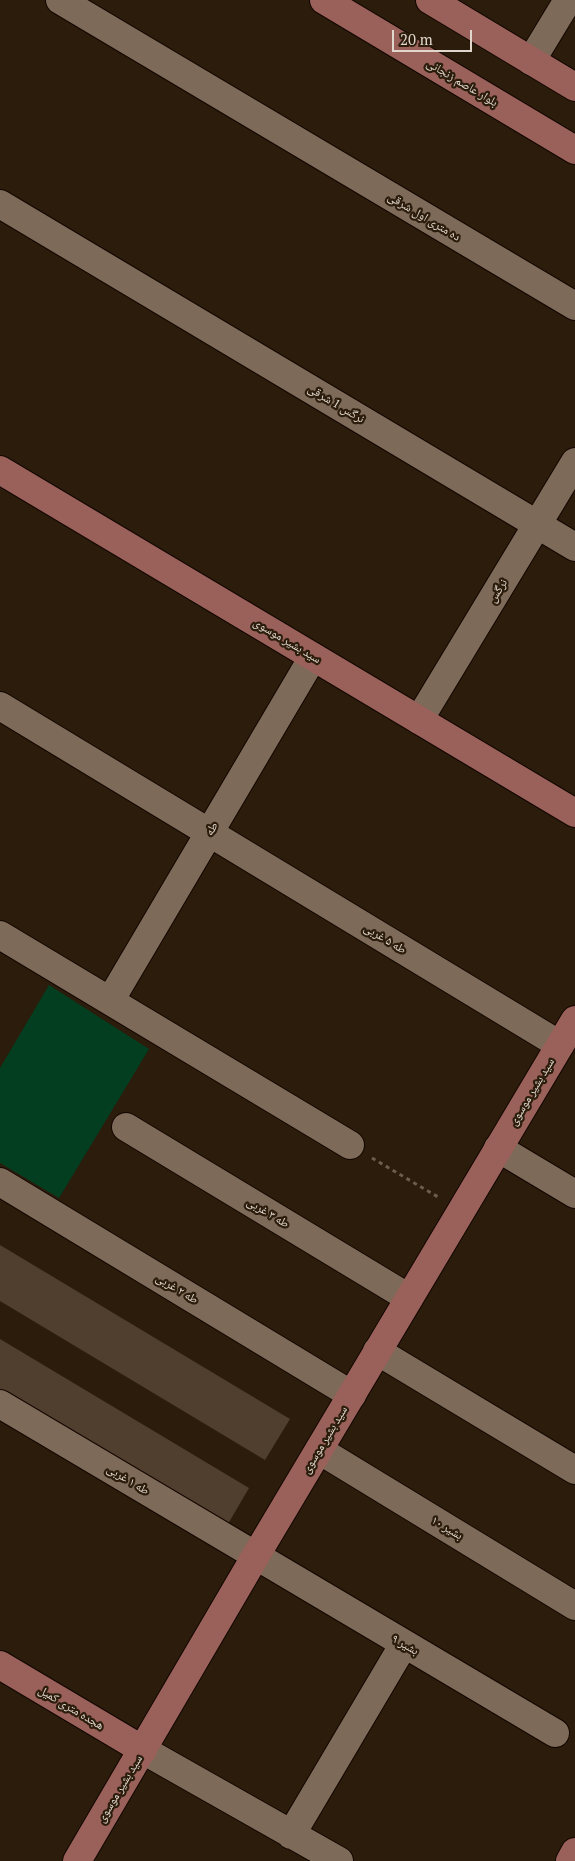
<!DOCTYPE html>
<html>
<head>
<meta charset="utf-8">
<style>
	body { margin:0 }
	#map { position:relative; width:575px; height:1861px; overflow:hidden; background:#2b1c0b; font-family:"PT Serif",serif }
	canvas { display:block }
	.scale { position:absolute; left:392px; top:30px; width:80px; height:22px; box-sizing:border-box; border:2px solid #e1d6cc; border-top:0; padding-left:6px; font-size:15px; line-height:18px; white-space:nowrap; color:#e1d6cc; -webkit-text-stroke:4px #2b1c0b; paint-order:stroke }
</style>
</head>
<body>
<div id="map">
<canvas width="575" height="1861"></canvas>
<div class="scale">20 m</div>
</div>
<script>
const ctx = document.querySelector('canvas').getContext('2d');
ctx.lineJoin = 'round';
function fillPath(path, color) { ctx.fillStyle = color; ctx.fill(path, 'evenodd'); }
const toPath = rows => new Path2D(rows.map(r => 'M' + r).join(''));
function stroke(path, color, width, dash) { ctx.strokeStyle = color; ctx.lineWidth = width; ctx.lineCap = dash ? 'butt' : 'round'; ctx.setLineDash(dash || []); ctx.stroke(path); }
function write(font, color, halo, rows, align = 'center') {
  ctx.font = font + ' "PT Serif","Noto Naskh Arabic",serif'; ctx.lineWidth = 4.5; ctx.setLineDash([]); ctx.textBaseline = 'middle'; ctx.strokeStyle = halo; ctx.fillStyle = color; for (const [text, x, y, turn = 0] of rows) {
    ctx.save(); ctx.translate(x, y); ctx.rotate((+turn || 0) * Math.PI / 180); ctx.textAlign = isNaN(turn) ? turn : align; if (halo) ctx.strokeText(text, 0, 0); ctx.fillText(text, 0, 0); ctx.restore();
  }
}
fillPath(toPath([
	[49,985,149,1049,59,1198,0,1163,0,1068]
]), '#033e21');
fillPath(toPath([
	[0,1245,290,1419,265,1460,0,1301],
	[0,1339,249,1488,225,1529,0,1395]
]), '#503f2e');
const street = toPath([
	[60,0,575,306],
	[531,61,568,0],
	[0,204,575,547],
	[0,706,560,1045],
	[419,720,575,462],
	[0,935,350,1145],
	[110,1001,313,657],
	[126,1127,409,1298],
	[498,1148,575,1194],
	[0,1182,352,1395],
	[377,1351,575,1470],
	[0,1404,555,1733],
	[319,1450,575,1606],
	[143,1750,339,1861],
	[291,1835,404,1644]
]);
const secondary = toPath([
	[324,0,575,150],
	[430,0,575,87],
	[0,470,575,813],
	[0,1665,143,1750],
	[77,1861,255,1557,575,1020],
	[570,1861,575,1852]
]);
stroke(street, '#130600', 30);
stroke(secondary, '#130600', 30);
stroke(toPath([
	[372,1158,438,1197]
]), '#6b5d4f', 3, [4, 4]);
stroke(street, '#7d6a58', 28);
stroke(secondary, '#99615a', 28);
write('12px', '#e1d6cc', '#2b1c0b', [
	["بلوار عاصم زنجانی",462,83,31],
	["ده متری اول شرقی",424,217,31],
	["نرگس 1 شرقی",336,404,31],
	["نرگس",498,591,-58],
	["سید بشیر موسوی",287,641,31],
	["طه",212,829,-60],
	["طه ۵ غربی",385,939,31],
	["سید بشیر موسوی",532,1092,-59],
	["طه ۳ غربی",268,1213,31],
	["طه ۲ غربی",177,1289,31],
	["سید بشیر موسوی",325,1440,-59],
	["طه ۱ غربی",128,1480,31],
	["بشیر ۱۰",447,1528,31],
	["بشیر ۹",405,1645,30],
	["هجده متری کمیل",71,1708,31],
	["سید بشیر موسوی",120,1789,-59]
]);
</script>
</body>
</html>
